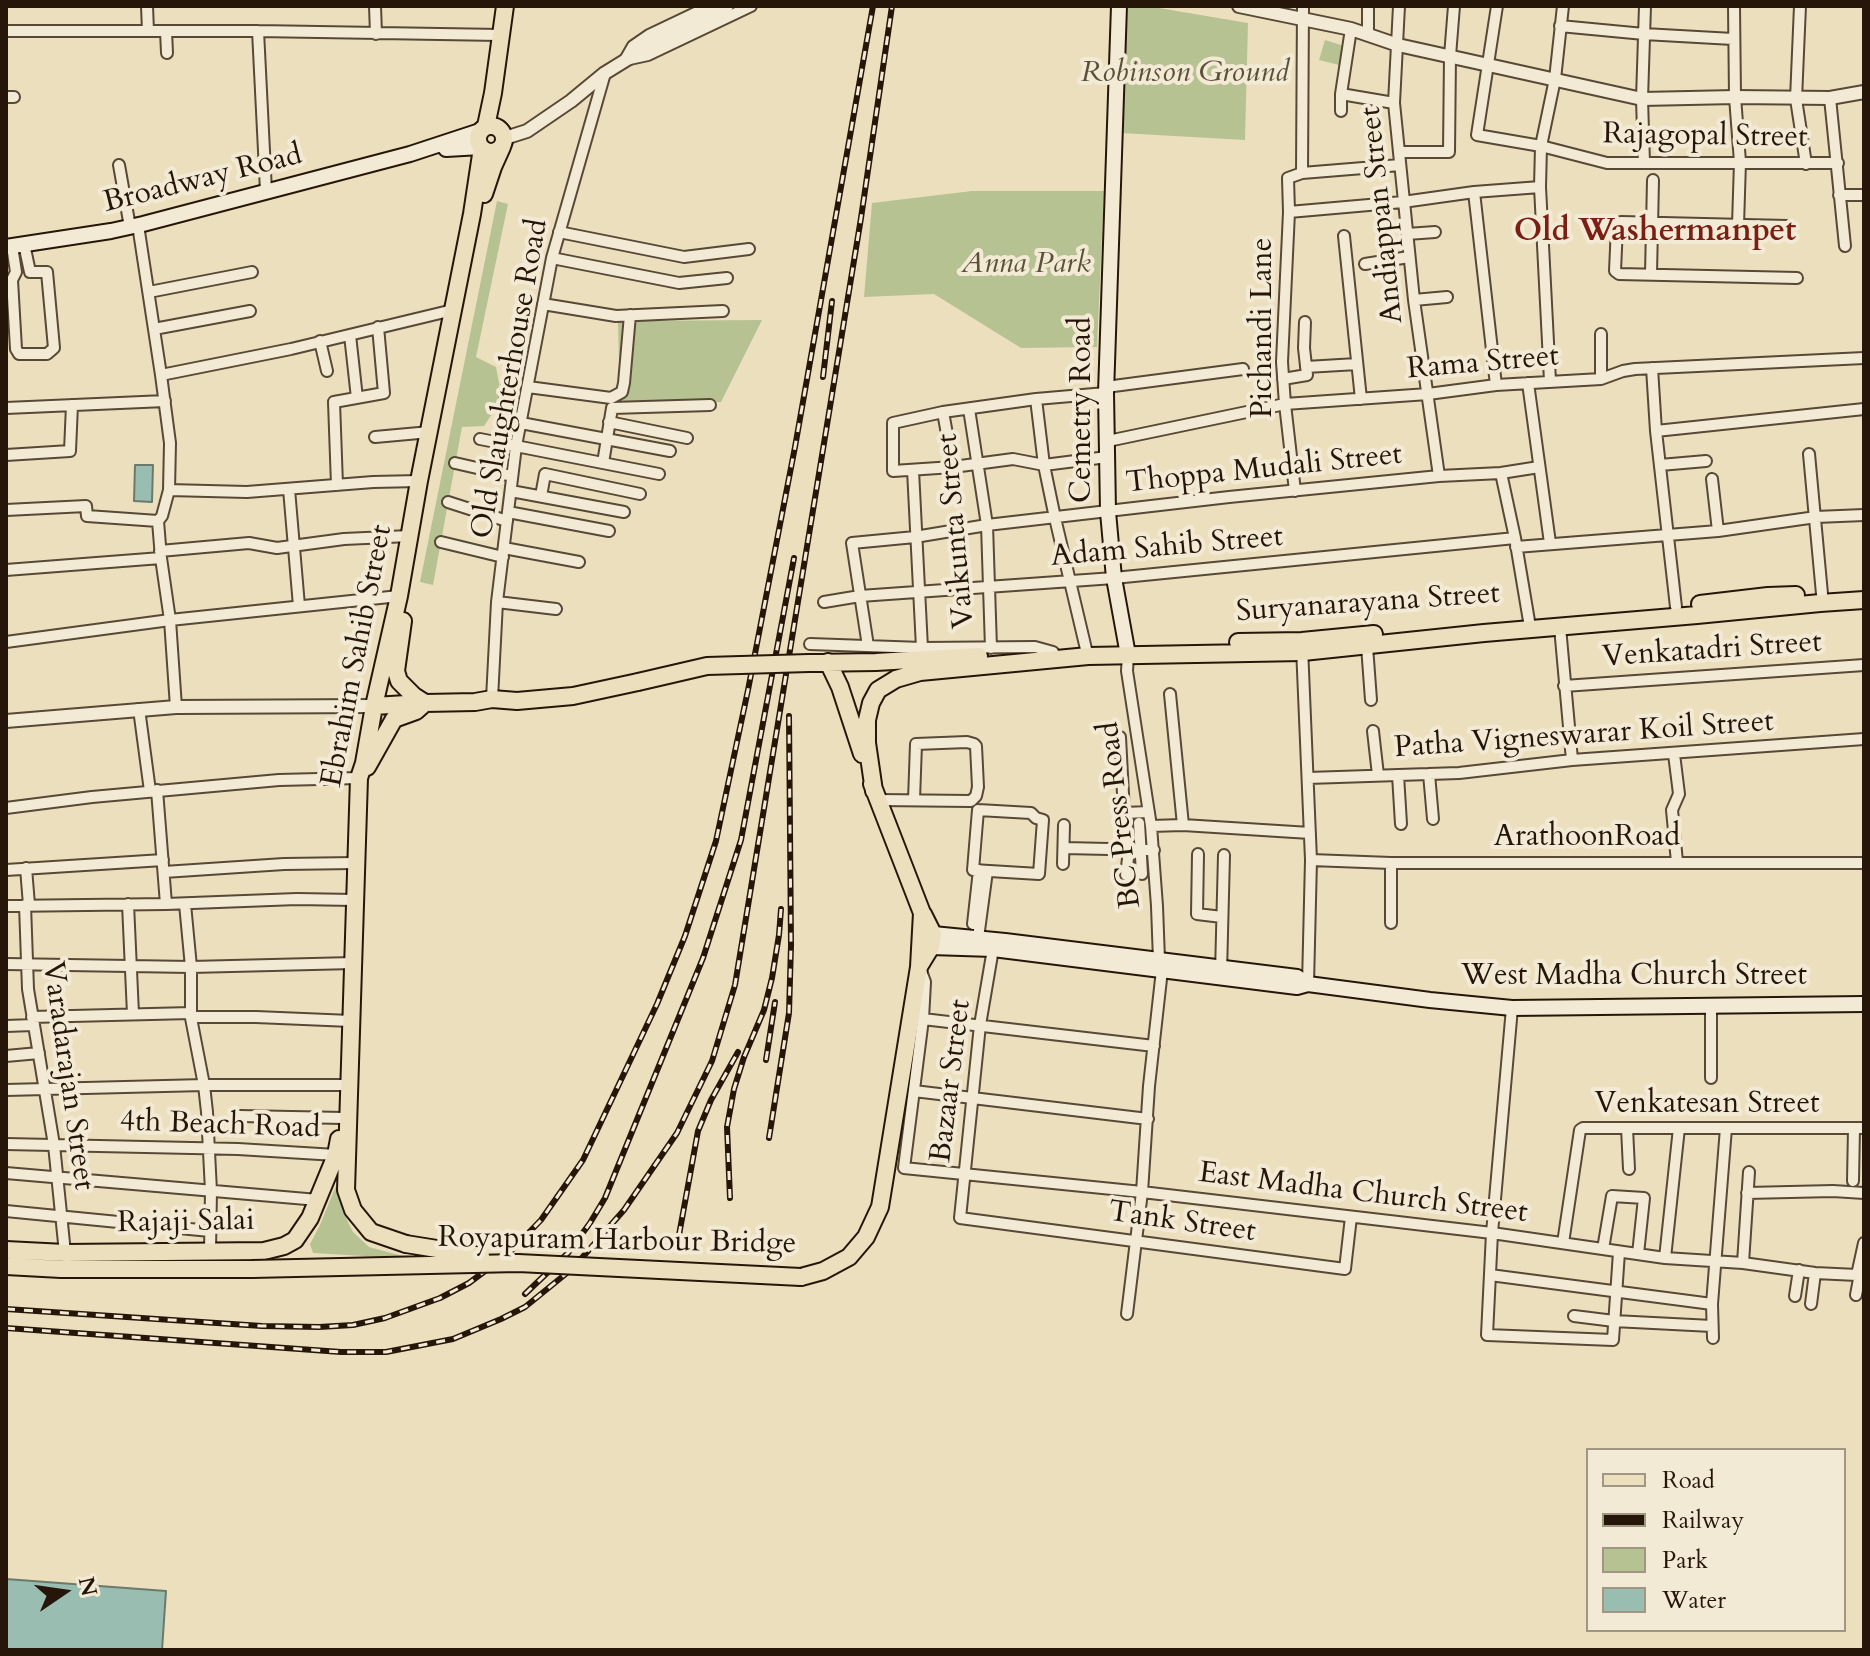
<!DOCTYPE html>
<html>
<head>
<meta charset="utf-8">
<style>
	body { margin:0 }
	#map { position:relative; width:1870px; height:1656px; overflow:hidden; background:#ecdfbe; font-family:Cardo,serif }
	canvas { display:block }
	.frame { position:absolute; inset:0; border:8px solid #261609; pointer-events:none }
	.legend { position:absolute; left:1586px; top:1448px; width:260px; height:184px; box-sizing:border-box; background:#f3ead5; border:2px solid #a19583; margin:0; padding:10px 14px; list-style:none; font-size:24px; color:#261609 }
	.legend li { display:flex; align-items:center; gap:16px; height:40px }
	.legend b { width:40px; border:2px solid #a19583 }
	.north { position:absolute; left:24px; top:1552px; width:80px; height:80px; -webkit-text-stroke:6px #f3ead5; paint-order:stroke; rotate:77deg; font-size:22px; font-weight:700; line-height:32px; text-align:center; color:#261609 }
	.north::after { content:''; display:block; margin:auto; width:28px; height:36px; background:#261609; clip-path:polygon(50% 0,100% 100%,50% 72%,0 100%) }
</style>
</head>
<body>
<div id="map">
<canvas width="1870" height="1656"></canvas>
<div class="frame"></div>
<ul class="legend">
<li><b style="height:10px;background:#ecdfbe"></b>Road</li>
<li><b style="height:10px;background:#261609"></b>Railway</li>
<li><b style="height:22px;background:#b7c292"></b>Park</li>
<li><b style="height:22px;background:#99bdb0"></b>Water</li>
</ul>
<div class="north">N</div>
</div>
<script>
const ctx = document.querySelector('canvas').getContext('2d');
ctx.lineJoin = 'round';
function fillPath(path, color) { ctx.fillStyle = color; ctx.fill(path, 'evenodd'); }
const toPath = rows => new Path2D(rows.map(r => 'M' + r).join(''));
function stroke(path, color, width, dash) { ctx.strokeStyle = color; ctx.lineWidth = width; ctx.lineCap = dash ? 'butt' : 'round'; ctx.setLineDash(dash || []); ctx.stroke(path); }
function write(font, color, halo, rows, align = 'center') {
  ctx.font = font + ' Cardo,serif'; ctx.lineWidth = 8; ctx.setLineDash([]); ctx.textBaseline = 'middle'; ctx.strokeStyle = halo; ctx.fillStyle = color; for (const [text, x, y, turn = 0] of rows) {
    ctx.save(); ctx.translate(x, y); ctx.rotate((+turn || 0) * Math.PI / 180); ctx.textAlign = isNaN(turn) ? turn : align; if (halo) ctx.strokeText(text, 0, 0); ctx.fillText(text, 0, 0); ctx.restore();
  }
}
fillPath(toPath([
	[1128,6,1147,6,1248,23,1245,140,1121,133],
	[1325,40,1344,46,1339,65,1319,60],
	[972,191,1104,191,1097,347,1021,348,934,294,864,297,872,203],
	[497,201,508,204,476,357,496,367,502,399,484,426,462,427,433,585,420,582],
	[762,320,721,402,620,404,618,321],
	[337,1183,342,1210,353,1232,369,1247,414,1259,313,1253,310,1244,320,1225]
]), '#b7c292');
const water = toPath([
	[135,465,153,465,152,502,134,501,135,465],
	[6,1579,166,1591,162,1650,6,1650,6,1579]
]);
fillPath(water, '#99bdb0');
stroke(water, '#6b7a6d', 2);
const minor = toPath([
	[147,6,148,31],
	[375,6,376,34],
	[710,6,649,35,633,46,625,60,648,55,751,6],
	[1399,6,1394,103,1414,300,1439,476],
	[1497,6,1477,135,1541,146,1607,163,1838,163],
	[1734,6,1735,97,1740,162,1738,225],
	[1800,6,1796,99,1806,164],
	[1560,26,1644,34,1733,39],
	[6,31,258,31,500,35],
	[166,31,167,53],
	[258,31,266,191],
	[1368,34,1368,6],
	[1341,94,1394,103],
	[6,97,14,97],
	[1830,98,1845,246],
	[1341,111,1341,94,1351,29],
	[1399,152,1449,152,1450,56,1454,6],
	[1644,163,1642,99,1645,6],
	[119,165,130,227],
	[1302,173,1303,6],
	[1474,192,1496,385],
	[1839,195,1864,195],
	[1289,212,1403,202,1474,192,1540,187],
	[138,225,161,375,170,443,169,490,162,516,158,521,161,558,170,620,176,707],
	[1787,226,1621,222,1617,226,1615,271,1619,274,1797,278],
	[559,232,684,257,749,249],
	[1407,234,1435,232],
	[1344,236,1361,399],
	[12,246,16,272,12,280,16,349,19,354,47,354,54,348,47,272,30,272,24,244],
	[552,258,679,283,727,278],
	[1365,264,1409,257],
	[1651,274,1653,180],
	[149,292,252,272],
	[1414,300,1447,297],
	[543,304,616,316,723,311],
	[154,329,250,311],
	[350,335,357,398],
	[320,341,327,371],
	[1306,367,1357,364],
	[1652,368,1656,431,1676,607],
	[161,375,291,349,453,310],
	[1283,379,1307,375,1304,348,1305,322],
	[1601,379,1601,334],
	[1550,381,1540,187,1541,146,1555,79,1563,6],
	[1528,383,1550,543],
	[528,387,611,398,622,392,624,383,630,315],
	[1106,387,1243,369],
	[1106,393,1036,399,943,412,893,423,893,471,953,467,1013,459,1044,465,1107,457],
	[1036,399,1044,465,1055,518,1086,649],
	[6,408,165,401],
	[969,409,987,525,991,648],
	[943,412,953,467],
	[609,422,687,438],
	[521,423,670,451],
	[1656,431,1864,409],
	[375,437,430,432],
	[480,439,659,474],
	[1108,441,1285,404,1428,394,1496,385,1601,379,1623,371,1635,369,1864,358],
	[499,443,508,381],
	[1809,454,1822,594],
	[6,455,70,451,72,405],
	[455,463,512,476],
	[603,463,612,408,710,405],
	[1660,465,1706,461],
	[913,470,922,648],
	[1501,473,1515,538,1529,621],
	[1712,479,1718,531],
	[337,485,334,402,384,393,378,327],
	[289,489,299,606],
	[169,490,247,492,373,482,419,481],
	[511,491,624,512],
	[1295,491,1285,404,1282,362,1289,212,1288,178,1302,173,1400,165],
	[541,496,545,474,640,494],
	[448,502,507,521],
	[6,510,86,506,87,516,158,521],
	[508,512,609,531],
	[441,542,503,557],
	[1516,547,1718,531,1816,517,1864,515],
	[504,548,579,562],
	[160,551,249,543,277,548,344,539,409,536],
	[6,570,161,558],
	[497,602,556,609],
	[824,602,860,596,1114,578,1515,538],
	[1560,627,1572,760],
	[6,642,170,620,399,596],
	[810,644,922,648,1035,647,1053,652],
	[868,646,852,543,915,537,987,525,1229,497,1439,476,1501,473,1539,467],
	[1367,646,1371,700],
	[1302,647,1311,860,1308,984],
	[1564,686,1864,665],
	[1170,694,1183,825],
	[492,699,497,602,516,446,552,258,605,73],
	[139,709,150,791],
	[1373,731,1378,775],
	[1120,737,1124,813,1149,812],
	[1674,754,1679,794,1672,810,1677,862],
	[1429,774,1433,819],
	[1398,775,1401,824],
	[1308,778,1459,773,1572,760,1864,739],
	[157,790,166,904],
	[878,800,971,801,976,796,978,787,976,746,974,744,967,742,916,744,914,800],
	[6,808,92,797,279,780,359,778],
	[978,810,1031,813,1036,818,1043,820,1039,874,973,870,978,810],
	[1125,822,1129,850,1126,875],
	[1139,823,1142,874],
	[1151,826,1183,825,1310,833],
	[1064,848,1154,850],
	[1198,854,1197,914,1222,917],
	[1311,860,1391,863,1864,863],
	[1391,863,1391,923],
	[1063,864,1064,825],
	[26,868,29,905],
	[6,870,163,860],
	[164,872,284,864,355,863],
	[128,904,133,1014],
	[185,904,191,967,191,1018,204,1085,207,1112,211,1191,210,1251],
	[25,905,28,989,54,1145,65,1253],
	[6,906,166,904,297,899,354,900],
	[973,924,979,870],
	[978,938,987,871],
	[993,949,980,1025,960,1218,1345,1269,1351,1217],
	[6,964,191,967,353,963],
	[921,971,925,982,923,1019,904,1168,1142,1192,1492,1233,1665,1258,1743,1263,1815,1273,1857,1275],
	[1221,973,1224,855],
	[1711,1006,1711,1078],
	[1512,1008,1492,1233,1487,1335,1613,1340,1619,1252],
	[32,1017,191,1013],
	[191,1017,256,1017,351,1021],
	[923,1019,1154,1046],
	[6,1026,33,1025],
	[6,1056,39,1053],
	[6,1090,204,1085,350,1085],
	[914,1091,1148,1119],
	[239,1116,344,1118],
	[1627,1128,1629,1169],
	[6,1144,238,1149,336,1155],
	[6,1173,318,1200],
	[1853,1181,1854,1128],
	[1747,1193,1833,1191,1864,1193],
	[6,1211,210,1231],
	[1563,1243,1580,1130,1583,1128,1864,1128],
	[1603,1249,1612,1196,1644,1198,1638,1254],
	[1665,1258,1679,1128],
	[1743,1263,1749,1172],
	[1490,1275,1712,1304],
	[1856,1295,1859,1279,1857,1275,1864,1243],
	[1795,1296,1799,1270],
	[1811,1304,1815,1273],
	[1127,1314,1142,1192,1149,1086,1162,970,1159,960,1157,906,1151,826,1127,671,1128,655],
	[1574,1316,1614,1321,1712,1326],
	[1713,1338,1712,1304,1726,1128]
]);
const tertiary = toPath([
	[1239,6,1351,29,1398,45,1642,99,1735,97,1830,98,1864,92],
	[505,138,527,131,571,101,605,73,639,52,727,6],
	[6,721,176,707,374,706]
]);
const secondary = toPath([
	[1119,6,1106,393,1108,512,1114,578,1128,655],
	[446,149,481,147],
	[6,247,111,231,143,224,410,154,480,131],
	[933,934,1005,941,1297,977,1308,984],
	[931,947,993,949,1297,987,1308,984,1430,1000,1512,1008,1864,1004]
]);
const primary = toPath([
	'478 139a13 13 0 1 1 26 0a13 13 0 1 1-26 0Z',
	[486,126,493,93,505,6],
	[484,194,493,167,502,147],
	[1700,604,1768,596,1796,595],
	[403,621,396,671,399,681,414,696,425,703],
	[1238,642,1302,641,1374,634],
	[828,662,840,687,862,754],
	[809,663,876,662,979,656],
	[374,706,423,703],
	[367,767,394,719,416,711,425,703,475,702,492,699,517,701,573,696,638,682],
	[874,791,867,743,867,720,871,703,878,690,896,679,920,672,1088,656,1303,652,1484,633,1697,615,1820,603,1864,600],
	[920,965,931,947,933,934,923,914],
	[406,1244,371,1232,353,1210,346,1190,359,778,364,763,374,706,399,596,419,481,472,214,482,148],
	[6,1250,65,1253,264,1251,284,1246,295,1240,310,1218,336,1155,339,1139],
	[6,1266,61,1269,252,1269],
	[801,1277,823,1271,849,1257,866,1237,880,1207,919,967,922,913,872,784]
]);
stroke(minor, '#584836', 14);
stroke(tertiary, '#584836', 16);
stroke(secondary, '#261609', 18);
stroke(primary, '#261609', 20);
stroke(minor, '#f3ead5', 10);
stroke(tertiary, '#f3ead5', 12);
stroke(secondary, '#f3ead5', 14);
stroke(primary, '#ecdfbe', 16);
const rail = toPath([
	[823,377,832,301],
	[766,1060,775,1002],
	[769,1138,789,1013,791,945,789,716],
	[730,1198,727,1127,734,1089,744,1057,764,1010,772,978,779,935,781,909],
	[679,1235,698,1131,711,1100,738,1052],
	[525,1294,568,1253,590,1223,605,1198,703,958,741,840,794,558],
	[6,1309,262,1326,319,1327,353,1325,385,1318,440,1298,469,1283,509,1253,541,1220,583,1160,657,1004,685,936,716,841,748,690,795,447,873,6],
	[6,1328,341,1352,386,1352,453,1339,501,1319,525,1307,573,1268,624,1210,677,1133,712,1061,735,985,861,218,892,6]
]);
stroke(rail, '#261609', 6);
stroke(rail, '#f3ead5', 3, [9]);
const primaryBridge = toPath([
	[638,682,707,666,809,663],
	[406,1244,481,1256],
	[252,1269,518,1263,801,1277]
]);
stroke(primaryBridge, '#261609', 20, []);
stroke(primaryBridge, '#ecdfbe', 16);
write('italic 30px', '#595239', '#f3ead5', [
	["Robinson Ground",1185,74],
	["Anna Park",1026,265]
]);
write('30px', '#261609', '#f3ead5', [
	["Rajagopal Street",1705,137,1],
	["Broadway Road",203,180,-14],
	["Andiappan Street",1383,215,-96],
	["Pichandi Lane",1264,328,-90],
	["Rama Street",1483,364,-5],
	["Old Slaughterhouse Road",511,379,-80],
	["Cemetry Road",1083,410,-90],
	["Thoppa Mudali Street",1264,470,-6],
	["Vaikunta Street",957,531,-95],
	["Adam Sahib Street",1167,548,-5],
	["Suryanarayana Street",1368,604,-4],
	["Venkatadri Street",1712,651,-4],
	["Ebrahim Sahib Street",358,656,-79],
	["Patha Vigneswarar Koil Street",1584,736,-4],
	["BC Press Road",1121,815,-97],
	["ArathoonRoad",1587,838],
	["West Madha Church Street",1634,977],
	["Varadarajan Street",67,1076,82],
	["Bazaar Street",952,1081,-83],
	["Venkatesan Street",1707,1105],
	["4th Beach Road",220,1126,2],
	["East Madha Church Street",1363,1194,7],
	["Rajaji Salai",186,1223,-1],
	["Tank Street",1182,1223,8],
	["Royapuram Harbour Bridge",617,1242,1]
]);
write('bold 32px', '#7a1f14', '#f3ead5', [
	["Old Washermanpet",1655,233]
]);
</script>
</body>
</html>
